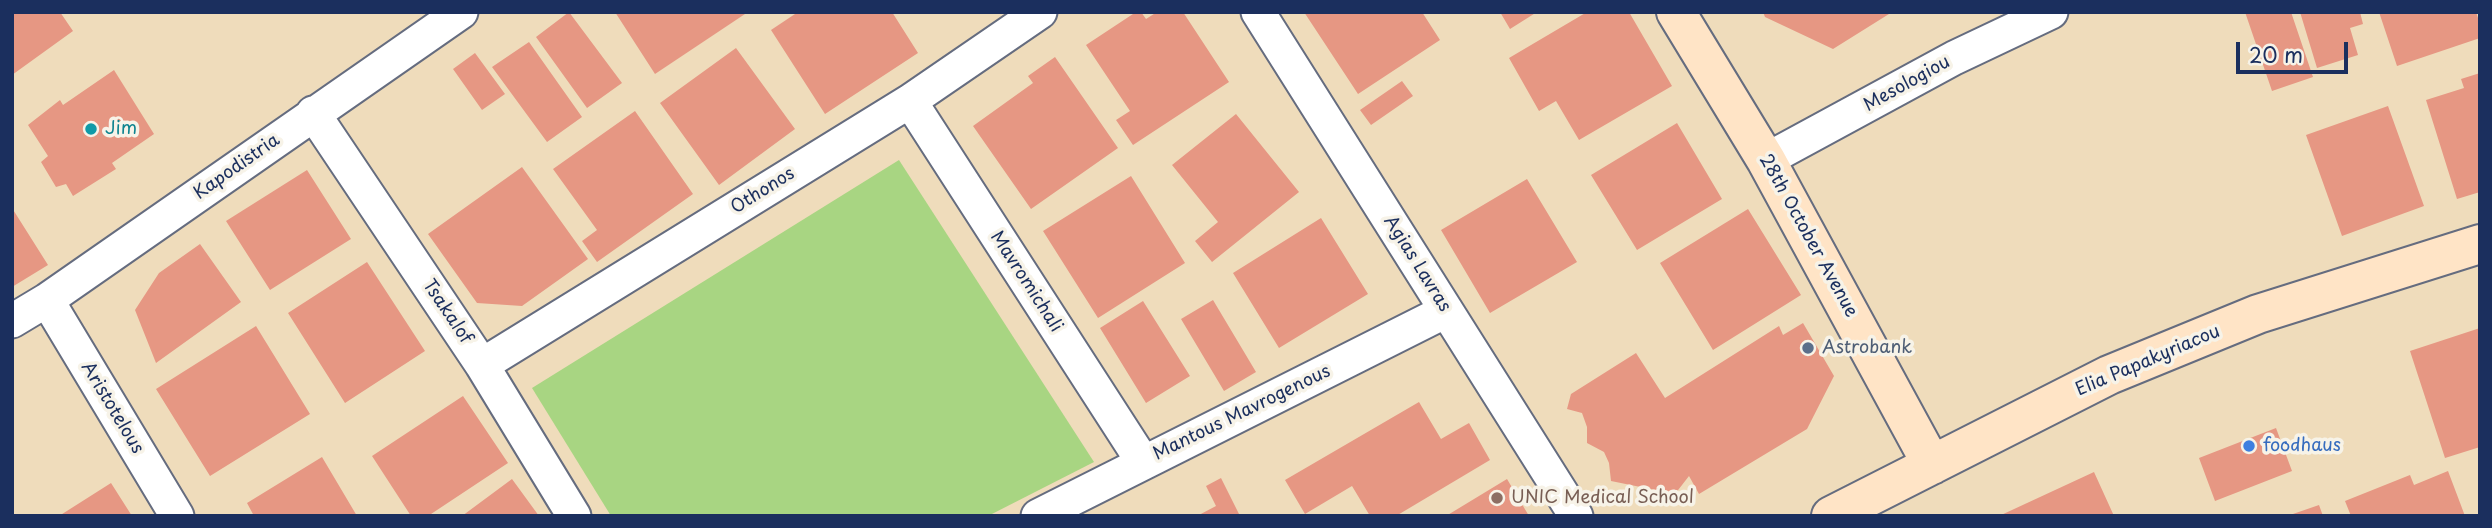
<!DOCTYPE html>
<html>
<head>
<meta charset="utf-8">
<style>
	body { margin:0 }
	#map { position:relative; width:2492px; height:528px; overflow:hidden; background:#efdcbb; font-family:"Playpen Sans",sans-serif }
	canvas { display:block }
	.frame { position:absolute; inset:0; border:14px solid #1b2f5e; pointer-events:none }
	.scale { position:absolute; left:2236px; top:42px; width:112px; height:32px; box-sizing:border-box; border:4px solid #1b2f5e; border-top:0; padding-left:9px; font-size:21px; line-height:24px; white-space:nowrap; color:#1b2f5e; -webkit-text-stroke:5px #f7f3e8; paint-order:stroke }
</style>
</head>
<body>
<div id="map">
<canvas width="2492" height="528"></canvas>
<div class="frame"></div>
<div class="scale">20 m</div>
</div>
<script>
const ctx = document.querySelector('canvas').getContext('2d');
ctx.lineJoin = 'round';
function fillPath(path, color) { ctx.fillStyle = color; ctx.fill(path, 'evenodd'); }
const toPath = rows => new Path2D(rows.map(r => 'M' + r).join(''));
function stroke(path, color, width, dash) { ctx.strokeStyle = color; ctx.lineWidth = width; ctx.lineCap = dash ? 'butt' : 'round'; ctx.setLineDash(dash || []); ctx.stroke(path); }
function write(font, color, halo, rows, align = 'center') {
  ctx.font = font + ' "Playpen Sans",sans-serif'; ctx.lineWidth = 7; ctx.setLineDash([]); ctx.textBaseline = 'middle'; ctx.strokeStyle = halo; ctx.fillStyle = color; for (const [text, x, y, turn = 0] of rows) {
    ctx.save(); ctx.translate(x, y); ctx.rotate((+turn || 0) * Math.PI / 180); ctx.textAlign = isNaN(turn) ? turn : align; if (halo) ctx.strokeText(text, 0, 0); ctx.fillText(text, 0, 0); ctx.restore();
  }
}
fillPath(toPath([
	[899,160,1094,462,988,516,611,516,532,388]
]), '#a8d582');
fillPath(toPath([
	[12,12,60,12,73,31,12,75],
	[569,12,622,83,587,108,536,37],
	[615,12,744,12,745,14,655,74],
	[798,12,892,12,918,53,825,114,771,30],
	[1136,12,1141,12,1146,19,1157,12,1183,12,1229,82,1133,145,1116,120,1130,111,1086,45],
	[1304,12,1422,12,1440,40,1358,94],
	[1500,12,1537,12,1510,29],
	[1587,12,1629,12,1672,86,1579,140,1556,101,1539,111,1509,58],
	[1763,12,1888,12,1889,14,1833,49,1765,17],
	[2245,12,2291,12,2313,77,2272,91],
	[2300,12,2360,12,2363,24,2350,28,2358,55,2317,68],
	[2379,12,2476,12,2480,24,2480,38,2397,66],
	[529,42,582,117,547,142,492,67],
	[736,48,795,129,719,185,660,103],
	[475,53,505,94,482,110,453,69],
	[1055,57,1118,148,1031,209,973,126,1033,83,1028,76],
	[114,70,154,134,112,163,116,169,73,196,66,184,56,187,41,162,48,156,28,125,60,100,63,105],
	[2480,73,2480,192,2457,199,2426,100,2464,88,2461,79],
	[1402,81,1413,96,1371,125,1360,110],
	[2388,106,2424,206,2342,236,2306,135],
	[635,111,693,194,597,262,582,241,597,230,553,169],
	[1236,114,1299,192,1212,262,1195,241,1218,222,1172,165],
	[1677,123,1722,199,1637,250,1591,175],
	[522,167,588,259,522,306,477,303,428,234],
	[307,170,351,239,270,290,226,221],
	[1131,176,1185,263,1098,318,1043,231],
	[1527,179,1577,262,1490,313,1441,230],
	[12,208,48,265,12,287],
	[1748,209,1801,295,1713,350,1660,263],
	[1321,218,1368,294,1279,348,1233,273],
	[200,244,241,302,156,363,135,310,159,273],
	[367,262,425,351,345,403,288,313],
	[1213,300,1256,372,1224,391,1181,319],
	[1143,301,1190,376,1146,403,1100,328],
	[1803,323,1834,376,1807,429,1699,494,1689,476,1675,494,1611,481,1609,463,1604,452,1587,443,1587,427,1582,413,1567,409,1571,394,1636,353,1665,398,1779,326,1783,335],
	[256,326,310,414,210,476,156,389],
	[2480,328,2480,447,2445,458,2410,351],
	[463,396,508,463,428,516,411,516,372,456],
	[1419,402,1441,439,1469,423,1490,460,1396,516,1370,516,1352,486,1305,514,1285,480],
	[2276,428,2292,471,2215,501,2199,458],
	[322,457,357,516,254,516,247,503],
	[2448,471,2465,516,2351,516,2345,501,2410,475,2414,485],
	[2094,472,2114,516,1999,516],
	[1221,478,1240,516,1197,516,1216,506,1206,486],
	[512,479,539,516,462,516],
	[1507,479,1529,516,1446,516],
	[111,483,132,516,59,516],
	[2319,505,2323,516,2290,516,2290,515]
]), '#e69783');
const street = toPath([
	[1258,12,1576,516],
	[910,101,1143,462],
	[313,113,482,365,574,516],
	[1766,160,1954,58,2051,12],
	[47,300,177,516],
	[12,321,47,300,461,12],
	[482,365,910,101,1040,12],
	[1038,516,1446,311]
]);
const secondary = toPath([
	[1676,12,1766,160,1932,465],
	[1831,516,2109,375,2258,314,2480,244]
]);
stroke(street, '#656c7f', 37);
stroke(secondary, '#656c7f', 42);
stroke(street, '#fff', 33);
stroke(secondary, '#ffe4c6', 38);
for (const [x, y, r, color] of [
	[91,129,7,"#0f9aa8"],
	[1808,348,7,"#5c6f8a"],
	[2249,446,7,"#3f7fe0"],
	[1497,498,7,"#8d6e63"]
]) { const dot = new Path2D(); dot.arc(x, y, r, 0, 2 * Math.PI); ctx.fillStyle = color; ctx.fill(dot); stroke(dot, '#f7f3e8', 2.5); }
write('18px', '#1b2f5e', '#f7f3e8', [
	["Mesologiou",1907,84,-29],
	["Kapodistria",237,167,-35],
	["Othonos",763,191,-32],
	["28th October Avenue",1808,236,61],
	["Agias Lavras",1417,264,58],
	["Mavromichali",1026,282,57],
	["Tsakalof",447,312,56],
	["Elia Papakyriacou",2148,361,-23],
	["Aristotelous",112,408,59],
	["Mantous Mavrogenous",1242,413,-26]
]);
write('18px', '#0d838f', '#f7f3e8', [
	["Jim",105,129]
], 'left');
write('18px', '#4e5e75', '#f7f3e8', [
	["Astrobank",1822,348]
], 'left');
write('18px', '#366cbe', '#f7f3e8', [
	["foodhaus",2263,446]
], 'left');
write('18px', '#785e54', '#f7f3e8', [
	["UNIC Medical School",1511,498]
], 'left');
</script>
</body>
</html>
